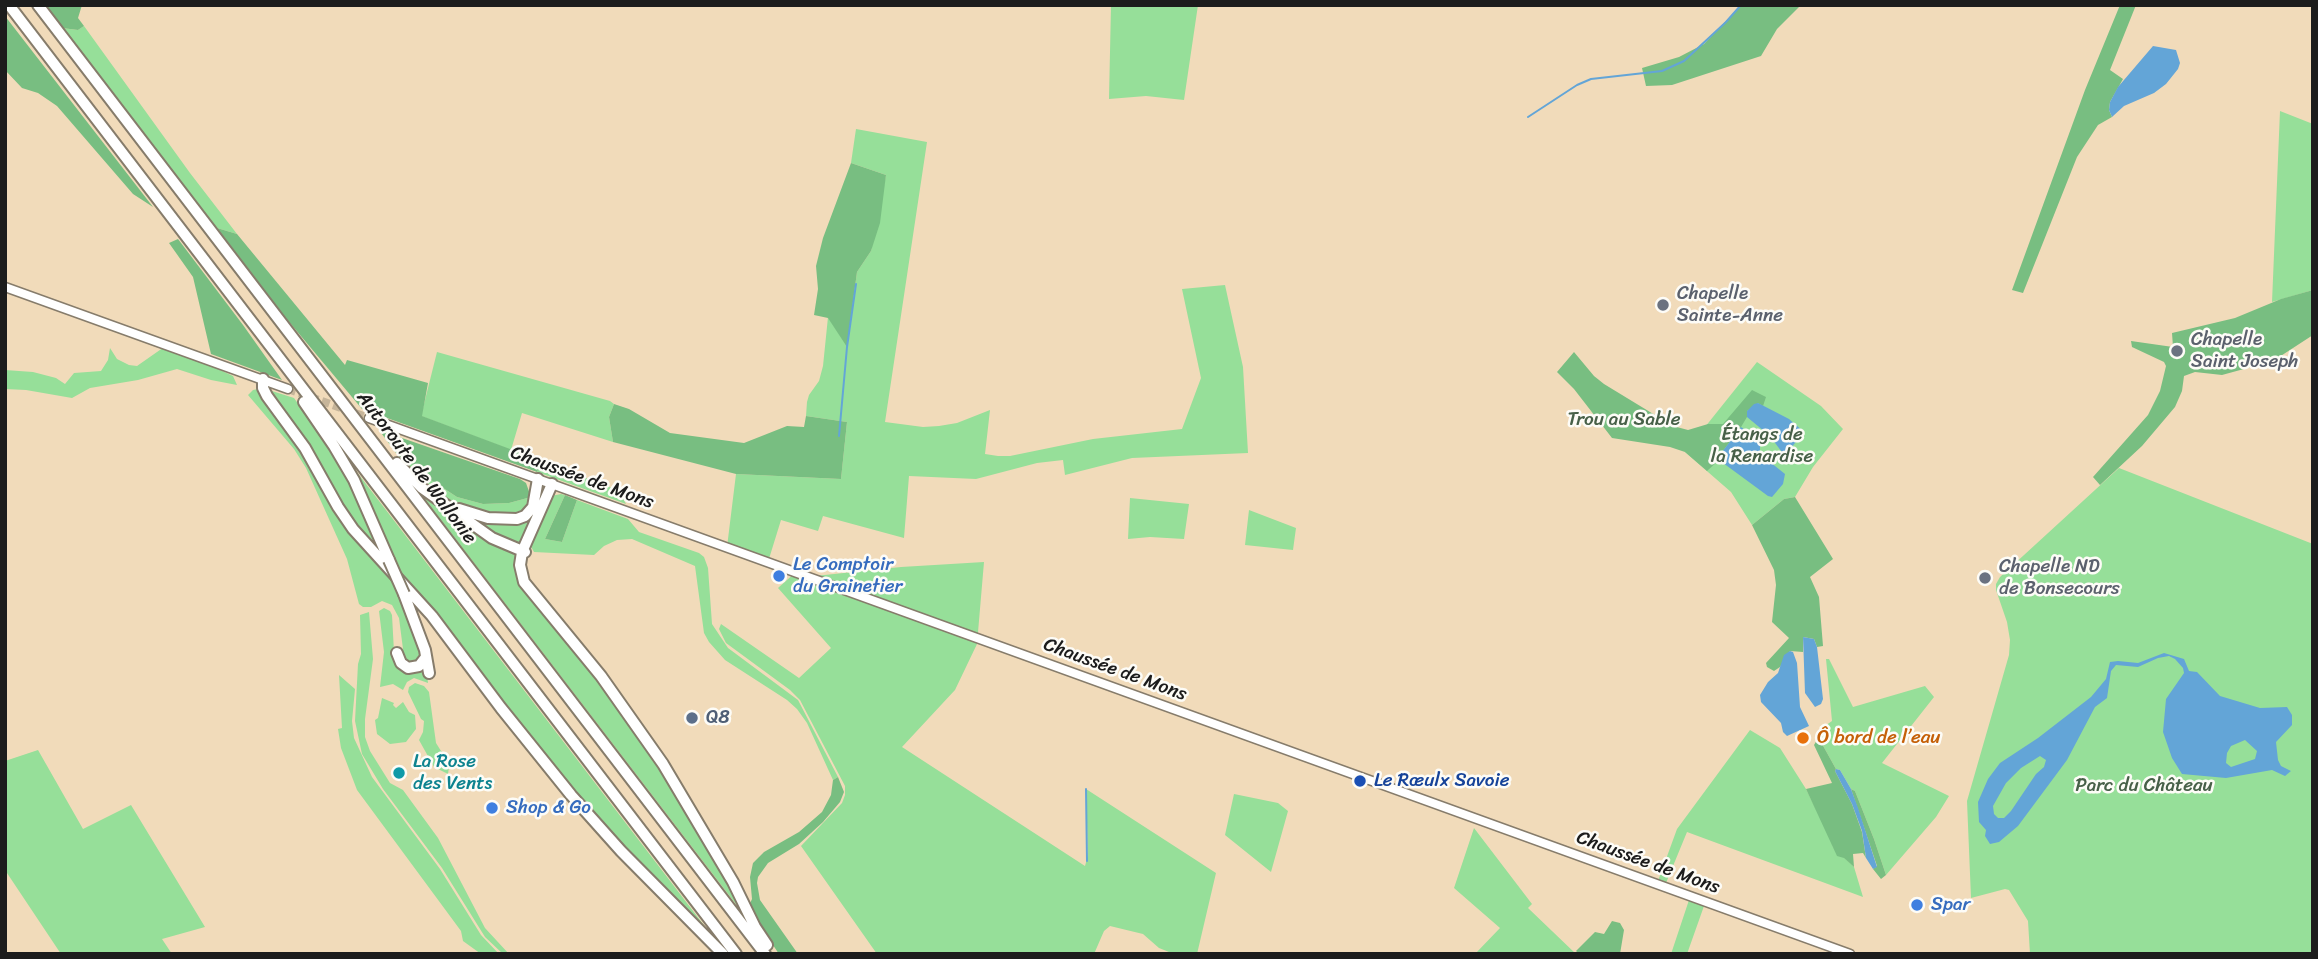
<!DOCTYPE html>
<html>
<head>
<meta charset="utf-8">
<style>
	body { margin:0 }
	#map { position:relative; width:2318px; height:959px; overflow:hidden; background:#f1dbba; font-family:Sriracha,sans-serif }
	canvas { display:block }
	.frame { position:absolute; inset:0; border:7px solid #1c1c1c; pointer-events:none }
</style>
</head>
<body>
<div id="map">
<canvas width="2318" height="959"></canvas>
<div class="frame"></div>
</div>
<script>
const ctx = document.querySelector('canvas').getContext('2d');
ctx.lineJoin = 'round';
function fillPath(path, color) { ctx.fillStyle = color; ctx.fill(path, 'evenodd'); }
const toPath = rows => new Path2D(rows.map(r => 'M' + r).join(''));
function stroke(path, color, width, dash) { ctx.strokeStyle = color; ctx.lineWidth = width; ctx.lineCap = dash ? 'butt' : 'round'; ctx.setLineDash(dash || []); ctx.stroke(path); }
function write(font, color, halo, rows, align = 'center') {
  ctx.font = font + ' Sriracha,sans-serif'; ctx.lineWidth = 5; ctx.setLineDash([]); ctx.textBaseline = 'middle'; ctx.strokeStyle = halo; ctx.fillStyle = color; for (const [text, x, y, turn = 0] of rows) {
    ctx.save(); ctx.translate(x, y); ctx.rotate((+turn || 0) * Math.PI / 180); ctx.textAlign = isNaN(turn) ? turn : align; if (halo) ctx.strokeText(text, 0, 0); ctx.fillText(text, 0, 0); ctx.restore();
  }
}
fillPath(toPath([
	[1111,5,1198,5,1184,100,1146,96,1109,99],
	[84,26,190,173,237,234,217,228,62,28,78,30],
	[2280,111,2313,124,2313,290,2272,302],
	[856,129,927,142,885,422,923,427,939,426,957,423,990,410,985,454,998,456,1010,456,1093,439,1182,429,1201,378,1182,289,1225,285,1243,367,1248,453,1132,458,1065,475,1063,460,1037,463,976,479,909,476,904,538,823,516,818,531,781,520,768,562,727,547,736,474,841,479,847,422,806,416,807,402,809,395,819,381,823,366,828,317,847,345,857,272,871,251,886,175,851,163],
	[167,345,233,376,237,385,211,380,177,369,138,380,90,388,72,398,26,390,5,389,5,370,33,372,56,378,65,384,74,373,101,371,108,360,110,348,117,359,129,365,137,366],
	[437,352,610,401,614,404,609,417,613,442,522,413,511,450,421,416],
	[1757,362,1821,406,1843,429,1813,467,1795,497,1784,499,1752,525,1731,492,1685,452],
	[258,389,392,579,423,651,420,661,405,663,400,652,403,649,399,618,392,605,382,601,371,607,363,607,359,604,347,559,306,468,294,449,248,395,253,390],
	[272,391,294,398,319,433,357,497,385,561,356,529,270,393],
	[340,450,713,937,603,829,402,581],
	[399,457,406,459,428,478,457,497,483,504,509,503,531,497,529,509,516,516,473,511,451,502,415,473],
	[542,461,610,487,622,496,626,504,537,472],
	[2119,468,2313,544,2313,954,2030,954,2028,921,2009,890,2005,889,1971,898,1967,801,2009,655,2010,640,2007,622,1996,590,1996,584,2000,577],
	[411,481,516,556,517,566,592,668,696,821,748,920],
	[543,487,543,491,521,547,500,539,468,515,517,521],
	[561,494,565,495,545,539,562,542,577,500,628,519,639,532,699,553,704,557,708,568,712,624,728,648,798,700,838,777,833,780,807,723,797,709,787,700,725,660,709,642,704,633,695,566,632,539,617,540,604,546,594,555,534,552,529,543,551,496],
	[1130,498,1189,504,1184,539,1150,537,1128,539],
	[1249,510,1296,528,1293,550,1245,545],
	[984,562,977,644,955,690,902,747,1085,866,1088,855,1086,789,1216,873,1197,954,1174,954,1159,948,1143,934,1110,926,1104,931,1094,954,877,954,801,846,842,803,845,795,845,786,800,700,790,690,726,643,719,629,721,624,799,678,831,648,778,588,796,572,815,576,901,567],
	[384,608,390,611,392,615,394,652,399,665,426,665,428,683,414,678,407,682,403,690,393,684,380,687,384,652,379,611],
	[369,612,373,659,365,719,365,737,370,751,390,783,403,790,438,838,485,928,509,954,503,954,485,937,442,868,383,789,362,754,355,721,358,664,361,654,360,615],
	[1826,659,1829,659,1853,707,1925,686,1934,697,1882,763,1949,796,1936,817,1886,875,1874,839,1855,791,1851,789,1840,770,1836,769,1821,742,1822,728,1832,721],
	[339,675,355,689,352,721,354,738,372,777,440,869,481,935,499,954,481,954,463,941,461,931,357,790,341,748,338,729,342,728],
	[415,683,424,686,429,692,436,743,441,751,450,759,448,774,434,767,419,740,423,732,424,721,421,719,408,692,409,687],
	[382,698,394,703,393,705,396,708,403,702,409,712,415,715,416,729,406,742,390,744,377,734,375,720,378,718],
	[1750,730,1780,748,1806,789,1832,841,1833,847,1854,867,1863,897,1687,832,1666,883,1658,881,1677,829],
	[38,750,83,829,131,805,205,927,162,939,172,954,61,954,5,870,5,761],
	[1234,794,1278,803,1288,811,1271,872,1225,835],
	[1474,828,1532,904,1528,908,1576,954,1475,954,1500,928,1454,888],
	[1689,900,1704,906,1687,954,1671,954]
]), '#96df99');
fillPath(toPath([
	[45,5,82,5,78,18,84,26,78,30,62,28],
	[1741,5,1801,5,1777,29,1761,56,1672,85,1646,86,1642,68,1679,57,1704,44],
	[2120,5,2136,5,2110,70,2123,79,2110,102,2109,110,2112,117,2098,125,2077,157,2023,293,2012,290,2085,90],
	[5,16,153,207,133,194,57,106,38,93,22,88,5,70],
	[851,163,886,175,880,223,871,251,857,272,847,347,828,318,814,315,818,289,816,266,823,238],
	[217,228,237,234,345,365,347,360,428,383,422,416,542,461,537,472,362,409,285,317],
	[178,239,243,325,282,380,211,354,193,277,169,243],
	[2313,290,2313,335,2273,361,2222,375,2195,372,2184,376,2182,391,2175,407,2142,446,2100,485,2093,477,2148,415,2160,391,2166,366,2164,362,2132,347,2131,341,2173,347,2172,333,2235,318,2281,299],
	[1574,352,1594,376,1604,384,1673,426,1688,430,1708,424,1723,424,1752,390,1766,397,1763,406,1758,403,1747,411,1747,417,1741,427,1719,456,1719,460,1707,471,1685,452,1670,447,1612,438,1574,389,1557,372],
	[614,404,629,409,670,433,744,443,787,426,804,427,806,416,847,422,841,479,736,474,613,442,609,417],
	[379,430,520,479,526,483,531,497,509,503,483,504,457,497,428,478,406,459,399,457],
	[565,495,577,500,562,542,545,539],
	[1795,497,1833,559,1810,577,1819,597,1823,646,1817,647,1814,639,1803,637,1803,652,1790,651,1780,667,1774,671,1767,667,1766,663,1789,638,1772,622,1776,585,1774,570,1752,525,1784,499],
	[1817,740,1821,742,1836,769,1835,771,1852,804,1862,832,1866,858,1863,853,1853,854,1854,867,1844,858,1837,856,1806,789,1832,783,1814,745],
	[838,777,844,792,840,802,823,822,799,844,768,863,758,877,757,883,760,900,798,954,779,954,748,908,752,899,750,877,753,863,764,852,799,832,822,812,831,795,833,780],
	[1851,789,1855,791,1874,839,1886,875,1881,879,1873,869,1877,866],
	[1612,921,1620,923,1624,930,1620,954,1579,954,1576,951,1595,932,1604,934]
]), '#78be81');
fillPath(toPath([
	[2153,46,2176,50,2180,63,2178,69,2166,84,2154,93,2124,106,2112,117,2109,110,2110,102,2118,87],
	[1758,403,1789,419,1804,432,1786,454,1784,455,1770,436,1747,417,1747,411,1754,404],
	[1741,427,1760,441,1760,454,1785,474,1783,484,1772,497,1768,496,1719,460,1719,456],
	[1803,637,1814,639,1817,647,1823,699,1821,704,1815,707,1805,693],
	[1790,651,1793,652,1797,663,1800,707,1809,726,1787,736,1783,732,1781,723,1761,702,1760,695,1768,682,1778,673,1784,655],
	[2164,653,2184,659,2189,671,2197,672,2220,696,2260,708,2287,707,2292,715,2292,725,2276,742,2278,760,2281,766,2291,771,2285,776,2272,770,2226,778,2182,774,2172,758,2163,732,2166,699,2184,673,2183,668,2175,659,2169,656,2158,658,2138,667,2116,665,2111,671,2107,698,2095,707,2067,760,2018,826,1999,842,1990,844,1985,836,1986,830,1979,822,1978,802,1988,779,2000,763,2038,738,2091,697,2106,679,2110,662,2118,661,2138,663],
	[2245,740,2257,751,2255,759,2231,767,2226,763,2227,753,2231,746],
	[2040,756,2046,760,2044,767,2036,774,2011,811,2004,818,1998,818,1994,814,1993,806,2006,783,2021,768],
	[1836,769,1840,770,1851,789,1858,808,1877,867,1873,869,1866,858,1862,831,1852,804,1835,771]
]), '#63a5d7');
stroke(toPath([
	[1528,117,1577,85,1591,79,1662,71,1684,61,1726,22,1741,5],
	[839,436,847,347,856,284],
	[1086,789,1087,861]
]), '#63a5d7', 2);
stroke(toPath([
	[288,389,369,418]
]), '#c6b59a', 8, [8, 4]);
const secondary = toPath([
	[5,287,288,389],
	[369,418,1850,954]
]);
const motorway = toPath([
	[9,5,736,954],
	[38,5,765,954],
	[263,379,263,388,267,396,305,448,338,507,353,529,432,616,501,708,571,795,621,851,723,954],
	[304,402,334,446,354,480,389,560],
	[397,463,422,488,492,538,525,552],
	[552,484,522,552,520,565,524,582,601,676,663,764,733,882,755,927,767,945],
	[459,509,488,518,517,519,525,516,533,507,538,479],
	[404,594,425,650,429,673],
	[397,653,401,663,408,668,419,666,426,657]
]);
stroke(secondary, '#867c6b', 11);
stroke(motorway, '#867c6b', 14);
stroke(secondary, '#fff', 8);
stroke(motorway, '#fff', 10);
const motorwayBridge = toPath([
	[389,560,404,594]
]);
stroke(motorwayBridge, '#867c6b', 14, []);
stroke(motorwayBridge, '#fff', 10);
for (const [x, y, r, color] of [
	[1663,305,7,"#6b7280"],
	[2177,351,7,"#6b7280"],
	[779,576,7,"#3f7fe0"],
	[1985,578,7,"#6b7280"],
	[692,718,7,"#5c6f8a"],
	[1803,738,7,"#e8710a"],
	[399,773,7,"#0f9aa8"],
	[1360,781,7,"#1a4fb4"],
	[492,808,7,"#3f7fe0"],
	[1917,905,7,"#3f7fe0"]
]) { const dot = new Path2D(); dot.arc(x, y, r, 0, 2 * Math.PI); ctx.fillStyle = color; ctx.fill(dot); stroke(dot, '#fdfcf7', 2.5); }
write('19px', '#5b616d', '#fdfcf7', [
	["Chapelle",1677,294],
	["Sainte-Anne",1677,316],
	["Chapelle",2191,340],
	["Saint Joseph",2191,362],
	["Chapelle ND",1999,567],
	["de Bonsecours",1999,589]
], 'left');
write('19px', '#476048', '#fdfcf7', [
	["Trou au Sable",1624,420],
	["Étangs de",1762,435],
	["la Renardise",1762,457],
	["Parc du Château",2144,786]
]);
write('19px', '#1c1c1c', '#fdfcf7', [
	["Autoroute de Wallonie",416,468,53],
	["Chaussée de Mons",582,478,20],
	["Chaussée de Mons",1115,670,20],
	["Chaussée de Mons",1648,863,20]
]);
write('19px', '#366cbe', '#fdfcf7', [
	["Le Comptoir",793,565],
	["du Grainetier",793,587],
	["Shop & Go",506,808],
	["Spar",1931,905]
], 'left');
write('19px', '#4e5e75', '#fdfcf7', [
	["Q8",706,718]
], 'left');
write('19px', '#c56008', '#fdfcf7', [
	["Ô bord de l’eau",1817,738]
], 'left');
write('19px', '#0d838f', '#fdfcf7', [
	["La Rose",413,762],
	["des Vents",413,784]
], 'left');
write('19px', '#164399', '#fdfcf7', [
	["Le Rœulx Savoie",1374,781]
], 'left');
</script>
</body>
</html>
